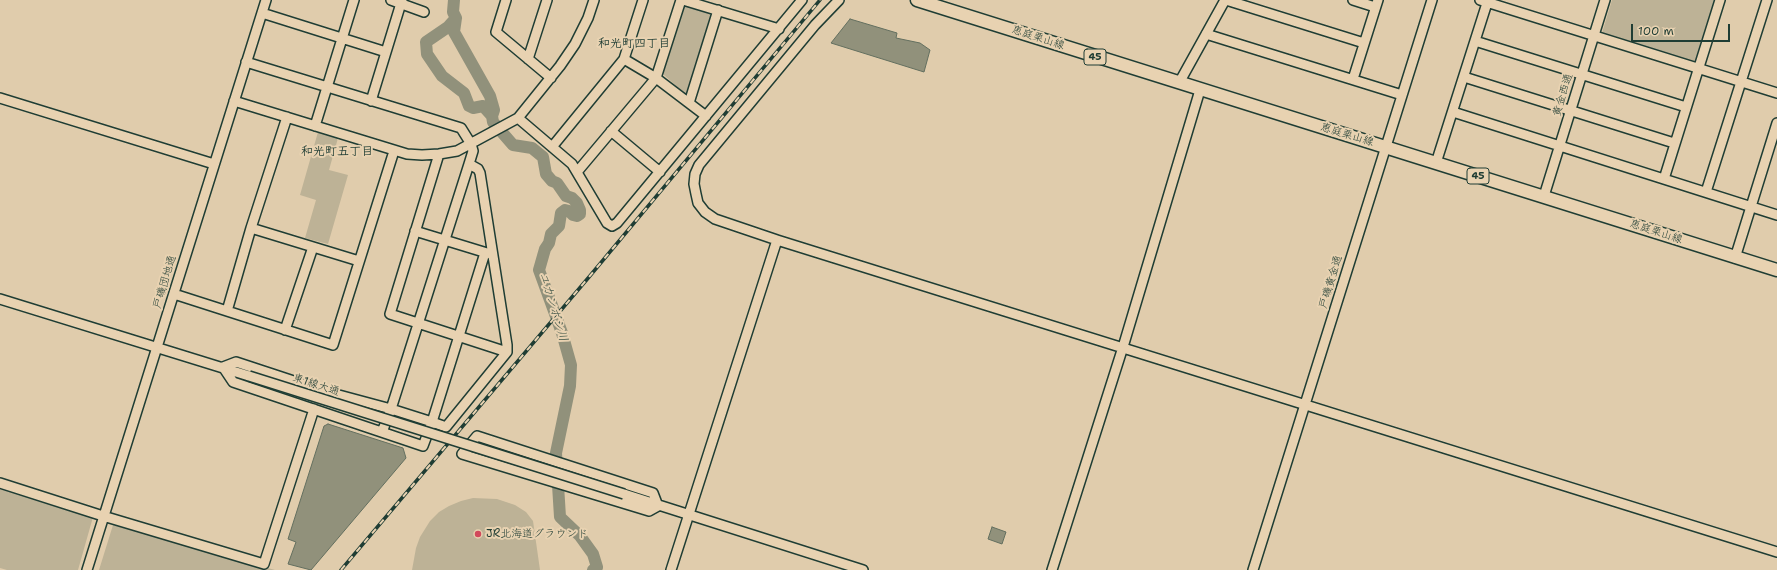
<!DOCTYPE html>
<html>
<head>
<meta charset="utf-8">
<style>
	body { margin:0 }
	#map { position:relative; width:1777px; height:570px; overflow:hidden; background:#e0ccac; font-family:"Shantell Sans",sans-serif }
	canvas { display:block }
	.scale { position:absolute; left:1631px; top:24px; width:99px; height:18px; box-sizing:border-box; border:2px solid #1f3d34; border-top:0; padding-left:5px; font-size:12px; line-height:14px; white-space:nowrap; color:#1f3d34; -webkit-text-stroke:3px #e8d2b1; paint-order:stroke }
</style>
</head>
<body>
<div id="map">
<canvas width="1777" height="570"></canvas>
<div class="scale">100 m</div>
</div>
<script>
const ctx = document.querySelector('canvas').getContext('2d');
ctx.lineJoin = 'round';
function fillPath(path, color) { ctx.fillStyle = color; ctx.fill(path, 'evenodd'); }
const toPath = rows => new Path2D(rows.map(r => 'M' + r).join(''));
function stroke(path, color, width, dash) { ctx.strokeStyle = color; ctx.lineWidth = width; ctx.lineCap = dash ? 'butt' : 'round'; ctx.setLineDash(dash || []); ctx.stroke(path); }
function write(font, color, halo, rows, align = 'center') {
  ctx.font = font + ' "Shantell Sans","Klee One",sans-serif'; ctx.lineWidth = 4; ctx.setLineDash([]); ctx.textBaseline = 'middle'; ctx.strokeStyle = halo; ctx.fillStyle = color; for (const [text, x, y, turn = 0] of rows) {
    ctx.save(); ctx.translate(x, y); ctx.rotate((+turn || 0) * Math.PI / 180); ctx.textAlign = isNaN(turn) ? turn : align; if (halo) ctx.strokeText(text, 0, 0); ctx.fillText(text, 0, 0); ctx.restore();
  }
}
fillPath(toPath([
	[1612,0,1715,0,1695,63,1602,33],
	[684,6,712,14,689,93,685,94,663,74],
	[318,132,338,138,329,170,348,175,328,244,305,238,316,200,300,195],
	[0,487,93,517,78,570,7,570,0,568],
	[473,498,497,499,515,505,526,512,533,521,540,570,412,570,416,548,420,537,430,521,439,512,449,506,461,501],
	[113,525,275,570,99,570]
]), '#bdb296');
const water = toPath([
	[850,19,897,33,896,38,920,43,930,50,924,72,831,43,850,19],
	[328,424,403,448,406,458,311,570,288,564,296,542,288,539,324,426,328,424],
	[992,527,1006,532,1002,544,988,539,992,527]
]);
fillPath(water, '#91917b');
stroke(water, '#636f5f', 1);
stroke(toPath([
	[454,0,453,12,456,18,448,27,426,42,427,54,442,76,464,93,469,106,473,108,483,106,492,116,493,122,513,145,532,148,543,157,546,174,552,181,557,183,566,196,572,198,577,203,580,210,580,214,577,216,573,215,569,211,565,210,561,213,559,226,551,234,549,243,545,249,539,270,562,333,571,365,570,386,556,453,560,517,580,536,593,554,597,567,593,570],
	[456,18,454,32,490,96,494,110,492,116]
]), '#91917b', 12);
const minor = toPath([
	[391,0,424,12],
	[506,0,496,32,551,78],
	[683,0,779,29],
	[1226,0,1364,43],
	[1353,0,1375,7],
	[1480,0,1777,93],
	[262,13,386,52],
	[1206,34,1402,95],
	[1475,41,1686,107],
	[528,59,547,0],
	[624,59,656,78,706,116],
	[246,62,461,128,471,144,473,151,469,164,391,409,382,432],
	[1464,77,1674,143],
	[1353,79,1378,0],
	[1179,83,1225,0],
	[0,98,214,164],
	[234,101,407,154,422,155,439,154,457,151,518,118,560,66,575,44,588,18,594,0],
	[371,101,402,0],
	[689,103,718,10],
	[1453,112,1777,215],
	[518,118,572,164,607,223,612,226,617,223,802,0],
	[315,126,354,0],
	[611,131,660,172],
	[552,147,624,59,643,0],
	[439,154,390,314,507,352],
	[1436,163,1488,0],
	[469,164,478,169,480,173,507,345,507,352,446,427,432,422,391,409,324,391,236,362,223,367,233,382,423,446,432,422,484,256,487,253,492,252],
	[577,172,656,78,681,0],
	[1664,179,1720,0],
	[1706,192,1767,0],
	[1544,196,1605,0],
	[251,228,359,261],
	[415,231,487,253],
	[777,240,715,219,705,212,698,203,696,194,694,184,695,174,699,165,815,25,839,0],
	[1735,258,1777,123],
	[174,294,333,345,394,151],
	[0,299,249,376],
	[227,311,251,228,287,117],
	[285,330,313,247],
	[477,436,653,493,658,506,649,511,462,454,477,436],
	[0,483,103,516,264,564,314,409],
	[624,494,863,570],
	[87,570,266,0],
	[671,570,777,240,1777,552],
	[1052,570,1123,347,1200,90],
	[1253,570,1432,0]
]);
const major = toPath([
	[917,0,1777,270]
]);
stroke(minor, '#1f3d34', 12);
stroke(major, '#1f3d34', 15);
stroke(minor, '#e8d2b1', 9);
stroke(major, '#e8d2b1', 12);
const rail = toPath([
	[341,570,589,277,820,0]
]);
stroke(rail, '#1f3d34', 3.5);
stroke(rail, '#e8d2b1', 2, [6]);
const minorBridge = toPath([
	[249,376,624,494]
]);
stroke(minorBridge, '#1f3d34', 12, []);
stroke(minorBridge, '#e8d2b1', 9);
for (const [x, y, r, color] of [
	[478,534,4,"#d1495b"]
]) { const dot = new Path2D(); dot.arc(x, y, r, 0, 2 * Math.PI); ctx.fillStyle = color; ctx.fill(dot); stroke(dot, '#e8d2b1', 1.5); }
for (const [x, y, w] of [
	[1095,57,22],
	[1478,176,22]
]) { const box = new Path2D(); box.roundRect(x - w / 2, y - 8, w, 16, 3); ctx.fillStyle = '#e8d2b1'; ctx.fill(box); stroke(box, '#1f3d34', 1); }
write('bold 10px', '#1f3d34', null, [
	["45",1095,57],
	["45",1478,176]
]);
write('11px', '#1f3d34', '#e8d2b1', [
	["恵庭栗山線",1038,38,18],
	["黄金西通",1563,95,-73],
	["恵庭栗山線",1347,135,17],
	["恵庭栗山線",1656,232,18],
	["戸磯団地通",165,282,-73],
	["戸磯黄金通",1331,282,-73],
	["東1線大通",316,385,18]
]);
write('11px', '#1f3d34', '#e8d2b1', [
	["JR北海道グラウンド",486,534]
], 'left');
write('bold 12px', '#1f3d34', '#e8d2b1', [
	["和光町四丁目",634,44],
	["和光町五丁目",337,152]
]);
write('italic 12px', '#304a3f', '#e8d2b1', [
	["ユカンボシ川",553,307,73]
]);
</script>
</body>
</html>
